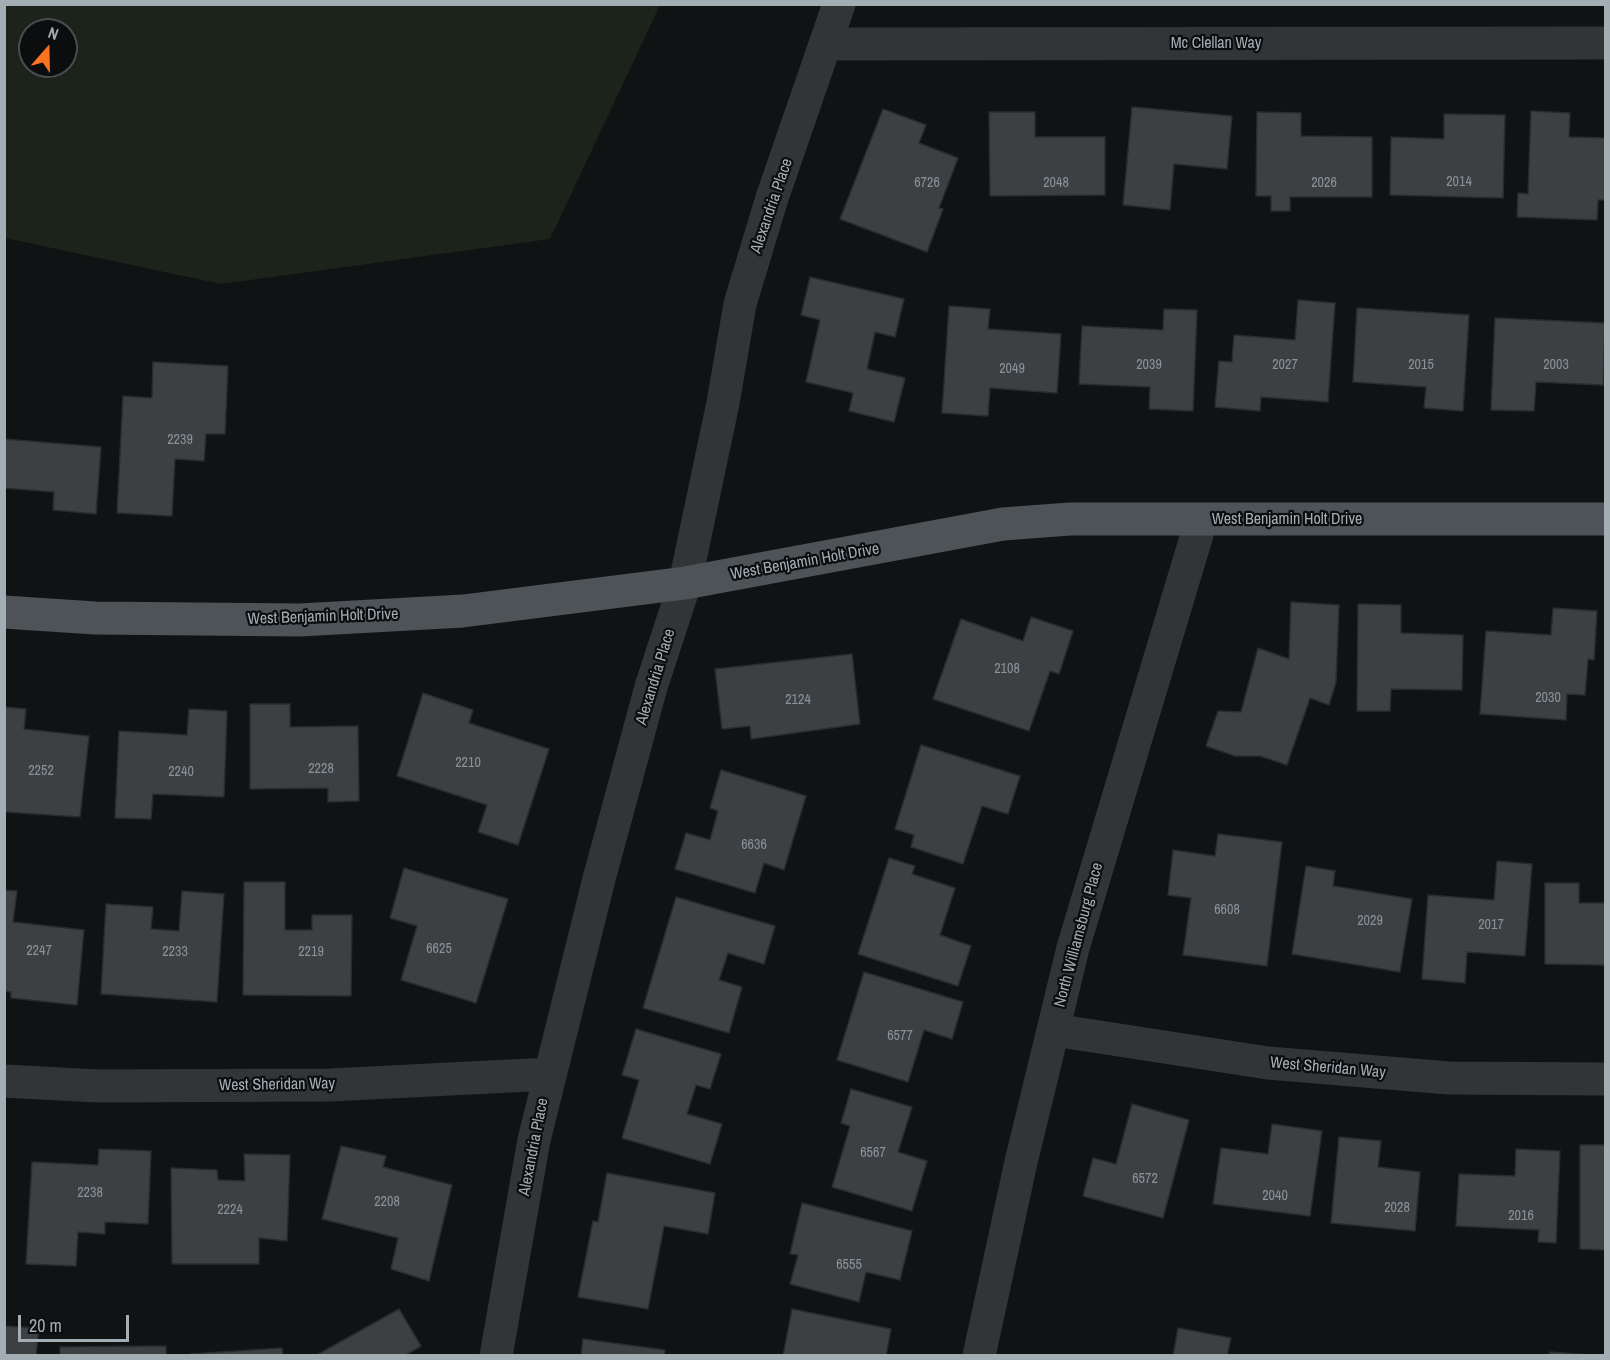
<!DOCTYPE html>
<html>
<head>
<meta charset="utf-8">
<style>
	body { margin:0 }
	#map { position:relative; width:1610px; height:1360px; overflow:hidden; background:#111213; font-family:"Archivo Narrow",sans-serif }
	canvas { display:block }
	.frame { position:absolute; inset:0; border:6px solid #a2adb4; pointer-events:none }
	.north { position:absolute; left:18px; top:18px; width:60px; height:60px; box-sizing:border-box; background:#0c0d0e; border:2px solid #484d50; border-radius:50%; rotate:20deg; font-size:16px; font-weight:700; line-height:24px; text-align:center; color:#a2adb4 }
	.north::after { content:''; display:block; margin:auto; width:21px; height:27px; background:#fb7221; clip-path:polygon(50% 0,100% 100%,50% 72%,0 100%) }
	.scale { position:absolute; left:18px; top:1315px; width:111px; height:27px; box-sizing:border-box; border:3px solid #a2adb4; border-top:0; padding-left:8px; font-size:18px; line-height:21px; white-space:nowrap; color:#a2adb4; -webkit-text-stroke:4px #0c0d0e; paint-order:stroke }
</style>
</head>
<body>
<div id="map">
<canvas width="1610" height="1360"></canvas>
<div class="frame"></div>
<div class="north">N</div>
<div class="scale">20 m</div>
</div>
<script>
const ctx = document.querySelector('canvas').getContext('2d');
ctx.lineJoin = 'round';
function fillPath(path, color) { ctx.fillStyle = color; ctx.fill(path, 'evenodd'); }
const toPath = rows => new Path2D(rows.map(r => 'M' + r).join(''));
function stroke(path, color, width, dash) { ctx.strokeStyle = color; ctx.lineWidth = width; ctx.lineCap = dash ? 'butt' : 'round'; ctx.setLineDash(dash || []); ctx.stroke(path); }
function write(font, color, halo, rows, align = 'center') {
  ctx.font = font + ' "Archivo Narrow",sans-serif'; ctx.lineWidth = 4.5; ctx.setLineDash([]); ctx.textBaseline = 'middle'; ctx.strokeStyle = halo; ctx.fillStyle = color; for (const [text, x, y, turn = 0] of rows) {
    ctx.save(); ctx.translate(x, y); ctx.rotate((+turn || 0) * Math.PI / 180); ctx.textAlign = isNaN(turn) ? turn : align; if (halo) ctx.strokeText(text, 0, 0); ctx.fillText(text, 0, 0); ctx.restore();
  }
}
fillPath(toPath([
	[5,4,660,4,660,5,550,239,221,284,5,238],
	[30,30,66,30,66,66,30,66]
]), '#1c231b');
const building = toPath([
	[1132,107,1232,116,1227,169,1174,164,1170,210,1123,205,1132,107],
	[883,109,926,125,919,143,958,158,939,208,943,209,927,252,840,219,883,109],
	[1531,111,1570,113,1569,137,1606,138,1606,200,1598,200,1597,220,1517,217,1518,193,1528,194,1531,111],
	[989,112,1035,112,1035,137,1105,137,1105,195,990,196,989,112],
	[1257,112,1301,113,1301,136,1372,137,1372,197,1290,197,1290,211,1271,211,1271,196,1256,196,1257,112],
	[1444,114,1505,115,1503,198,1390,195,1391,137,1444,139,1444,114],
	[810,277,904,299,895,337,875,332,867,369,905,378,894,422,849,411,853,393,806,382,820,320,801,315,810,277],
	[1298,300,1335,303,1328,402,1261,397,1260,411,1215,407,1219,361,1232,362,1234,335,1295,340,1298,300],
	[949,306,990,309,988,329,1061,334,1057,393,990,388,988,416,942,413,949,306],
	[1357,308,1469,315,1463,411,1424,408,1426,387,1353,382,1357,308],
	[1164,309,1197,310,1193,411,1149,409,1150,387,1079,384,1082,326,1163,330,1164,309],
	[1495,318,1605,323,1603,385,1536,382,1534,411,1491,410,1495,318],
	[153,362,228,366,225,434,206,434,204,461,175,459,172,516,117,513,123,396,152,398,153,362],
	[4,439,101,447,96,514,53,510,54,492,4,488,4,439],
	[1291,602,1339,605,1336,682,1329,705,1310,698,1287,765,1260,756,1235,756,1206,746,1218,711,1241,712,1258,648,1289,659,1291,602],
	[1358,604,1401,605,1401,633,1463,635,1462,690,1391,689,1390,711,1357,711,1358,604],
	[1553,608,1597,611,1594,660,1588,659,1585,695,1567,694,1566,720,1480,714,1486,631,1551,635,1553,608],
	[1031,617,1073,631,1059,674,1050,671,1029,731,933,699,961,619,1023,641,1031,617],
	[852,654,860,724,751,739,750,726,722,729,715,669,852,654],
	[423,693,473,710,469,723,549,749,518,845,478,832,487,805,397,776,423,693],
	[250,704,290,704,290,727,358,726,359,801,328,802,328,788,250,789,250,704],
	[4,707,26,709,24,729,89,736,80,817,5,812,4,707],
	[189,709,227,711,224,797,153,794,151,819,115,818,119,731,187,735,189,709],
	[921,745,1020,776,1008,814,982,806,963,864,911,847,914,835,895,829,921,745],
	[721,770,806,796,784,870,764,863,755,893,675,869,686,833,710,840,718,811,710,808,721,770],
	[1218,834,1282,842,1267,966,1183,955,1191,898,1168,895,1173,850,1215,856,1218,834],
	[889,858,915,866,912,874,955,888,940,935,971,946,958,986,858,954,889,858],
	[1497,861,1532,864,1525,956,1467,952,1465,983,1422,979,1428,895,1494,900,1497,861],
	[1306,866,1335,871,1333,886,1412,899,1400,972,1292,954,1306,866],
	[404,868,508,899,476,1003,401,980,417,926,390,918,404,868],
	[244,882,285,882,285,930,312,930,312,915,352,915,351,996,243,995,244,882],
	[1545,883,1579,883,1579,903,1606,903,1606,965,1545,964,1545,883],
	[4,890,17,891,13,922,84,930,77,1005,11,998,11,992,4,991,4,890],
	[182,891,224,894,217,1002,101,994,106,904,153,907,151,929,179,931,182,891],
	[676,897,775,926,764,964,728,953,719,980,742,987,729,1033,643,1008,676,897],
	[864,972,963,1002,952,1039,924,1030,908,1082,837,1060,864,972],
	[636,1029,721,1054,710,1089,696,1085,687,1114,722,1124,710,1164,622,1138,639,1080,622,1075,636,1029],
	[851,1089,912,1107,898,1152,927,1161,912,1211,832,1187,850,1126,841,1123,851,1089],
	[1132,1104,1189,1120,1163,1218,1083,1196,1093,1158,1116,1164,1132,1104],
	[1272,1124,1322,1131,1310,1216,1213,1204,1221,1148,1268,1154,1272,1124],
	[1339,1137,1381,1141,1378,1167,1420,1172,1415,1231,1331,1223,1339,1137],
	[1580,1145,1606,1145,1606,1250,1580,1249,1580,1145],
	[341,1146,386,1156,383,1167,452,1185,429,1281,391,1269,398,1238,322,1219,341,1146],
	[99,1149,151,1151,148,1224,105,1222,105,1234,78,1232,76,1266,26,1264,32,1162,98,1165,99,1149],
	[1516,1149,1560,1151,1556,1243,1538,1242,1539,1230,1456,1226,1459,1174,1515,1176,1516,1149],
	[244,1154,290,1155,287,1241,259,1238,259,1264,172,1264,171,1168,217,1170,218,1180,245,1181,244,1154],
	[607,1173,715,1193,708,1234,664,1226,648,1309,578,1297,593,1221,598,1222,607,1173],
	[802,1203,912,1231,900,1280,866,1272,859,1302,790,1284,798,1255,790,1254,802,1203],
	[399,1309,421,1346,404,1356,315,1356,399,1309],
	[792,1309,891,1329,886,1356,783,1356,792,1309],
	[4,1326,39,1328,36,1356,4,1356,4,1326],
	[1178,1328,1231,1338,1227,1356,1173,1356,1178,1328],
	[583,1339,665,1350,664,1356,581,1356,583,1339],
	[166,1346,166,1356,60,1356,60,1347,166,1346],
	[282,1348,283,1356,190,1356,190,1354,282,1348],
	[1550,1352,1604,1356,1549,1356,1550,1352]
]);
fillPath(building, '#3d4043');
stroke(building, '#2b2c2f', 1.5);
stroke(toPath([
	[826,44,1606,43],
	[1054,1030,1268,1063,1449,1078,1606,1079],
	[4,1081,98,1086,330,1085,550,1074],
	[496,1356,534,1140,599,879,651,687,685,583,723,403,740,304,772,198,839,4],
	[979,1356,1021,1162,1073,948,1201,521]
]), '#323538', 33);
stroke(toPath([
	[4,612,95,618,300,620,463,611,685,583,1003,524,1070,519,1606,519]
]), '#4e5357', 33);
write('14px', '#899298', null, [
	["2014",1459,182],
	["6726",927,183],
	["2048",1056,183],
	["2026",1324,183],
	["2039",1149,365],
	["2027",1285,365],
	["2015",1421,365],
	["2003",1556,365],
	["2049",1012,369],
	["2239",180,440],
	["2108",1007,669],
	["2030",1548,698],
	["2124",798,700],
	["2210",468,763],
	["2228",321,769],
	["2252",41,771],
	["2240",181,772],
	["6636",754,845],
	["6608",1227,910],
	["2029",1370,921],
	["2017",1491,925],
	["6625",439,949],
	["2247",39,951],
	["2233",175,952],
	["2219",311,952],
	["6577",900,1036],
	["6567",873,1153],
	["6572",1145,1179],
	["2238",90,1193],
	["2040",1275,1196],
	["2208",387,1202],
	["2028",1397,1208],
	["2224",230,1210],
	["2016",1521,1216],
	["6555",849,1265]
]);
write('16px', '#a2adb4', '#0c0d0e', [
	["Mc Clellan Way",1216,44],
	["Alexandria Place",772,206,-71],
	["West Benjamin Holt Drive",1287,520],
	["West Benjamin Holt Drive",805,562,-10],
	["West Benjamin Holt Drive",323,617,-2],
	["Alexandria Place",656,677,-73],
	["North Williamsburg Place",1079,935,-75],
	["West Sheridan Way",1328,1068,5],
	["West Sheridan Way",277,1085,-1],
	["Alexandria Place",534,1147,-79]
]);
</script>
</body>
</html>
